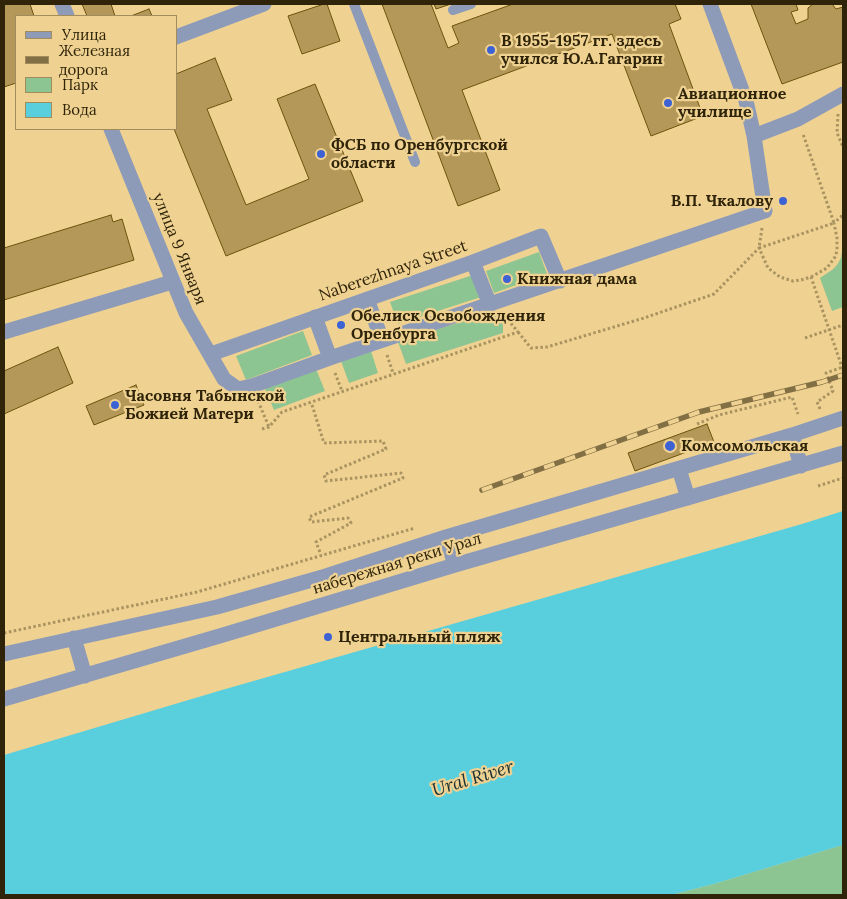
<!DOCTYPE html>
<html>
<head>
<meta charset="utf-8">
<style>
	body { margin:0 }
	#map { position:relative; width:847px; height:899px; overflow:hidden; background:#efd291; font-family:Lora,serif }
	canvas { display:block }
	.frame { position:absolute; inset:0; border:5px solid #2f2409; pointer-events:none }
	.legend { position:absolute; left:15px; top:15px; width:162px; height:115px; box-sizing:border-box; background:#efd291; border:1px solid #a28c5b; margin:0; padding:6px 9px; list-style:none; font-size:15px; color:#2f2409 }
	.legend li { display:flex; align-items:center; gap:10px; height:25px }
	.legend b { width:25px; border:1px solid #a28c5b }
</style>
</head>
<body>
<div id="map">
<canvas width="847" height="899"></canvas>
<div class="frame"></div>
<ul class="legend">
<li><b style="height:6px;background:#8d9bb9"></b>Улица</li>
<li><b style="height:6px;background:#826f44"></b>Железная дорога</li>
<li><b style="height:14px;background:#8dc592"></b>Парк</li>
<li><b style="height:14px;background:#59cedd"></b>Вода</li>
</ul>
</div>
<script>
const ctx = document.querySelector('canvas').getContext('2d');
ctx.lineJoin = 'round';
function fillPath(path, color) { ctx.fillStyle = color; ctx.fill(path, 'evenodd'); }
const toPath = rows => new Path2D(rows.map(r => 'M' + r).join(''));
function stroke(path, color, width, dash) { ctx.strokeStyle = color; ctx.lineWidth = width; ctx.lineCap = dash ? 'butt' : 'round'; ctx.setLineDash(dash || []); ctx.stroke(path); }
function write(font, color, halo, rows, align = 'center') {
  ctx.font = font + ' Lora,serif'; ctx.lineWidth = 4.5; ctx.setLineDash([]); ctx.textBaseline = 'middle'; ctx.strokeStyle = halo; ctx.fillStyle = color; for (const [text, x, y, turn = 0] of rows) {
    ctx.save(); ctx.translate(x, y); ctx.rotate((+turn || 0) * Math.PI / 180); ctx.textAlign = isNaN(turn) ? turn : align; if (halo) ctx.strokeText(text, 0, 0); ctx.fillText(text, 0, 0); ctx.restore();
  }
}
fillPath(toPath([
	[843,245,843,307,832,311,820,278,832,270,837,265,841,258],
	[539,252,547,274,494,293,486,271],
	[473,275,481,297,398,324,390,302],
	[492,312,497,315,503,322,503,333,406,364,398,342],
	[303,331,312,355,246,380,236,356],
	[371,351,378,373,349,383,341,361],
	[316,369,325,391,274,410,265,389],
	[843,845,843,895,671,895,714,884]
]), '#8dc592');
fillPath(toPath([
	[843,511,843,845,714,884,671,895,4,895,4,755,222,690,802,524]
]), '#59cedd');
const building = toPath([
	[4,4,30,4,34,16,16,16,16,83,4,87,4,4],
	[82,4,111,4,115,16,87,16,82,4],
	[324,4,327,4,340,41,302,54,288,16,324,4],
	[382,4,431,4,448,48,459,43,452,26,513,4,675,4,681,19,669,24,703,116,651,136,612,34,462,90,500,190,458,206,382,4],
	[434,4,451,4,436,9,434,4],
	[751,4,796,4,798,10,791,12,796,24,808,19,808,8,813,4,832,4,836,9,843,7,843,62,782,84,751,4],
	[149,9,152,16,131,16,149,9],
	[215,58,232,100,207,109,246,205,309,179,277,99,315,84,363,201,226,256,174,129,176,129,176,74,215,58],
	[111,215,113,222,122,219,134,260,4,300,4,248,111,215],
	[58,347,73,383,4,414,4,371,58,347],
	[136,385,144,405,94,425,86,406,136,385],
	[707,424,714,442,635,471,628,453,707,424]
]);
fillPath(building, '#b49859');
stroke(building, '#6c530b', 1);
stroke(toPath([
	[838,114,837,133,843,147],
	[762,228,759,248,834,223,803,134],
	[811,277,827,268,835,257,837,251,837,238,834,223,843,215],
	[518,332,531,348,547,347,644,318,714,294,759,248,768,268,780,277,793,281,801,280,811,277,843,370],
	[805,338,843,325],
	[387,355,393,373],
	[335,373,342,391],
	[258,401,269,427],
	[312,405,324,443,383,441,386,449,324,475,326,481,401,473,403,478,309,517,311,522,348,518,351,523,316,542,321,555],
	[820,409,817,402,833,391,826,373,843,367],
	[697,424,719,415,792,397,798,414],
	[262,429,269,427,282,412,518,332,505,316],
	[818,486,843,478],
	[4,633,197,592,415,528]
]), '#a99360', 3, [2.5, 2.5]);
stroke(toPath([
	[354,4,415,162],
	[453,10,471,4]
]), '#8d9bb9', 10);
stroke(toPath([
	[62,4,67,16],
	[710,4,746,101,754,136],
	[176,37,264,4],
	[111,129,186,313,224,379,238,389,252,386,330,358,765,211,754,136,798,119,843,94],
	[473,262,490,305],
	[367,299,382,340],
	[315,317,330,358],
	[4,332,172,282],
	[211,354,473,262,541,236,560,281],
	[792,435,843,418],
	[679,469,688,498],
	[446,537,455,565],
	[74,638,85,676],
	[4,654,217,607,326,576,446,537,792,435,801,466],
	[4,699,223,635,455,565,843,453]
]), '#8d9bb9', 15);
const rail = toPath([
	[482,490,699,412,822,382,843,375]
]);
stroke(rail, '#826f44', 5.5);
stroke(rail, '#efd291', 4, [11]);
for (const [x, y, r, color] of [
	[491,50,5,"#3d62d3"],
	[668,103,5,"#3d62d3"],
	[321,154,5,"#3d62d3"],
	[783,201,5,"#3d62d3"],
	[507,279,5,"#3d62d3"],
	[341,325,5,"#3d62d3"],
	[115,405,5,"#3d62d3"],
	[670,446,6,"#3d62d3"],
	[328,637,5,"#3d62d3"]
]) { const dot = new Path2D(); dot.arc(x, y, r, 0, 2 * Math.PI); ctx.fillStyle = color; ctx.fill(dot); stroke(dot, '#efd291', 2); }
write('bold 16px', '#2f2409', '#efd291', [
	["В 1955-1957 гг. здесь",501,41],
	["учился Ю.А.Гагарин",501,59],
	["Авиационное",678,94],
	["училище",678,112],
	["ФСБ по Оренбургской",331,145],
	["области",331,163],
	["В.П. Чкалову",773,201,"right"],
	["Книжная дама",517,279],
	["Обелиск Освобождения",351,316],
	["Оренбурга",351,334],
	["Часовня Табынской",125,396],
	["Божией Матери",125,414],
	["Комсомольская",681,446],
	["Центральный пляж",338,637]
], 'left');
write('16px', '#2f2409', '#efd291', [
	["улица 9 Января",179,249,68],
	["Naberezhnaya Street",393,271,-19],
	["набережная реки Урал",397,564,-17]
]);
write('italic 18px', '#192e30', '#efd291', [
	["Ural River",473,779,-17]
]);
</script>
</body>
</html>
